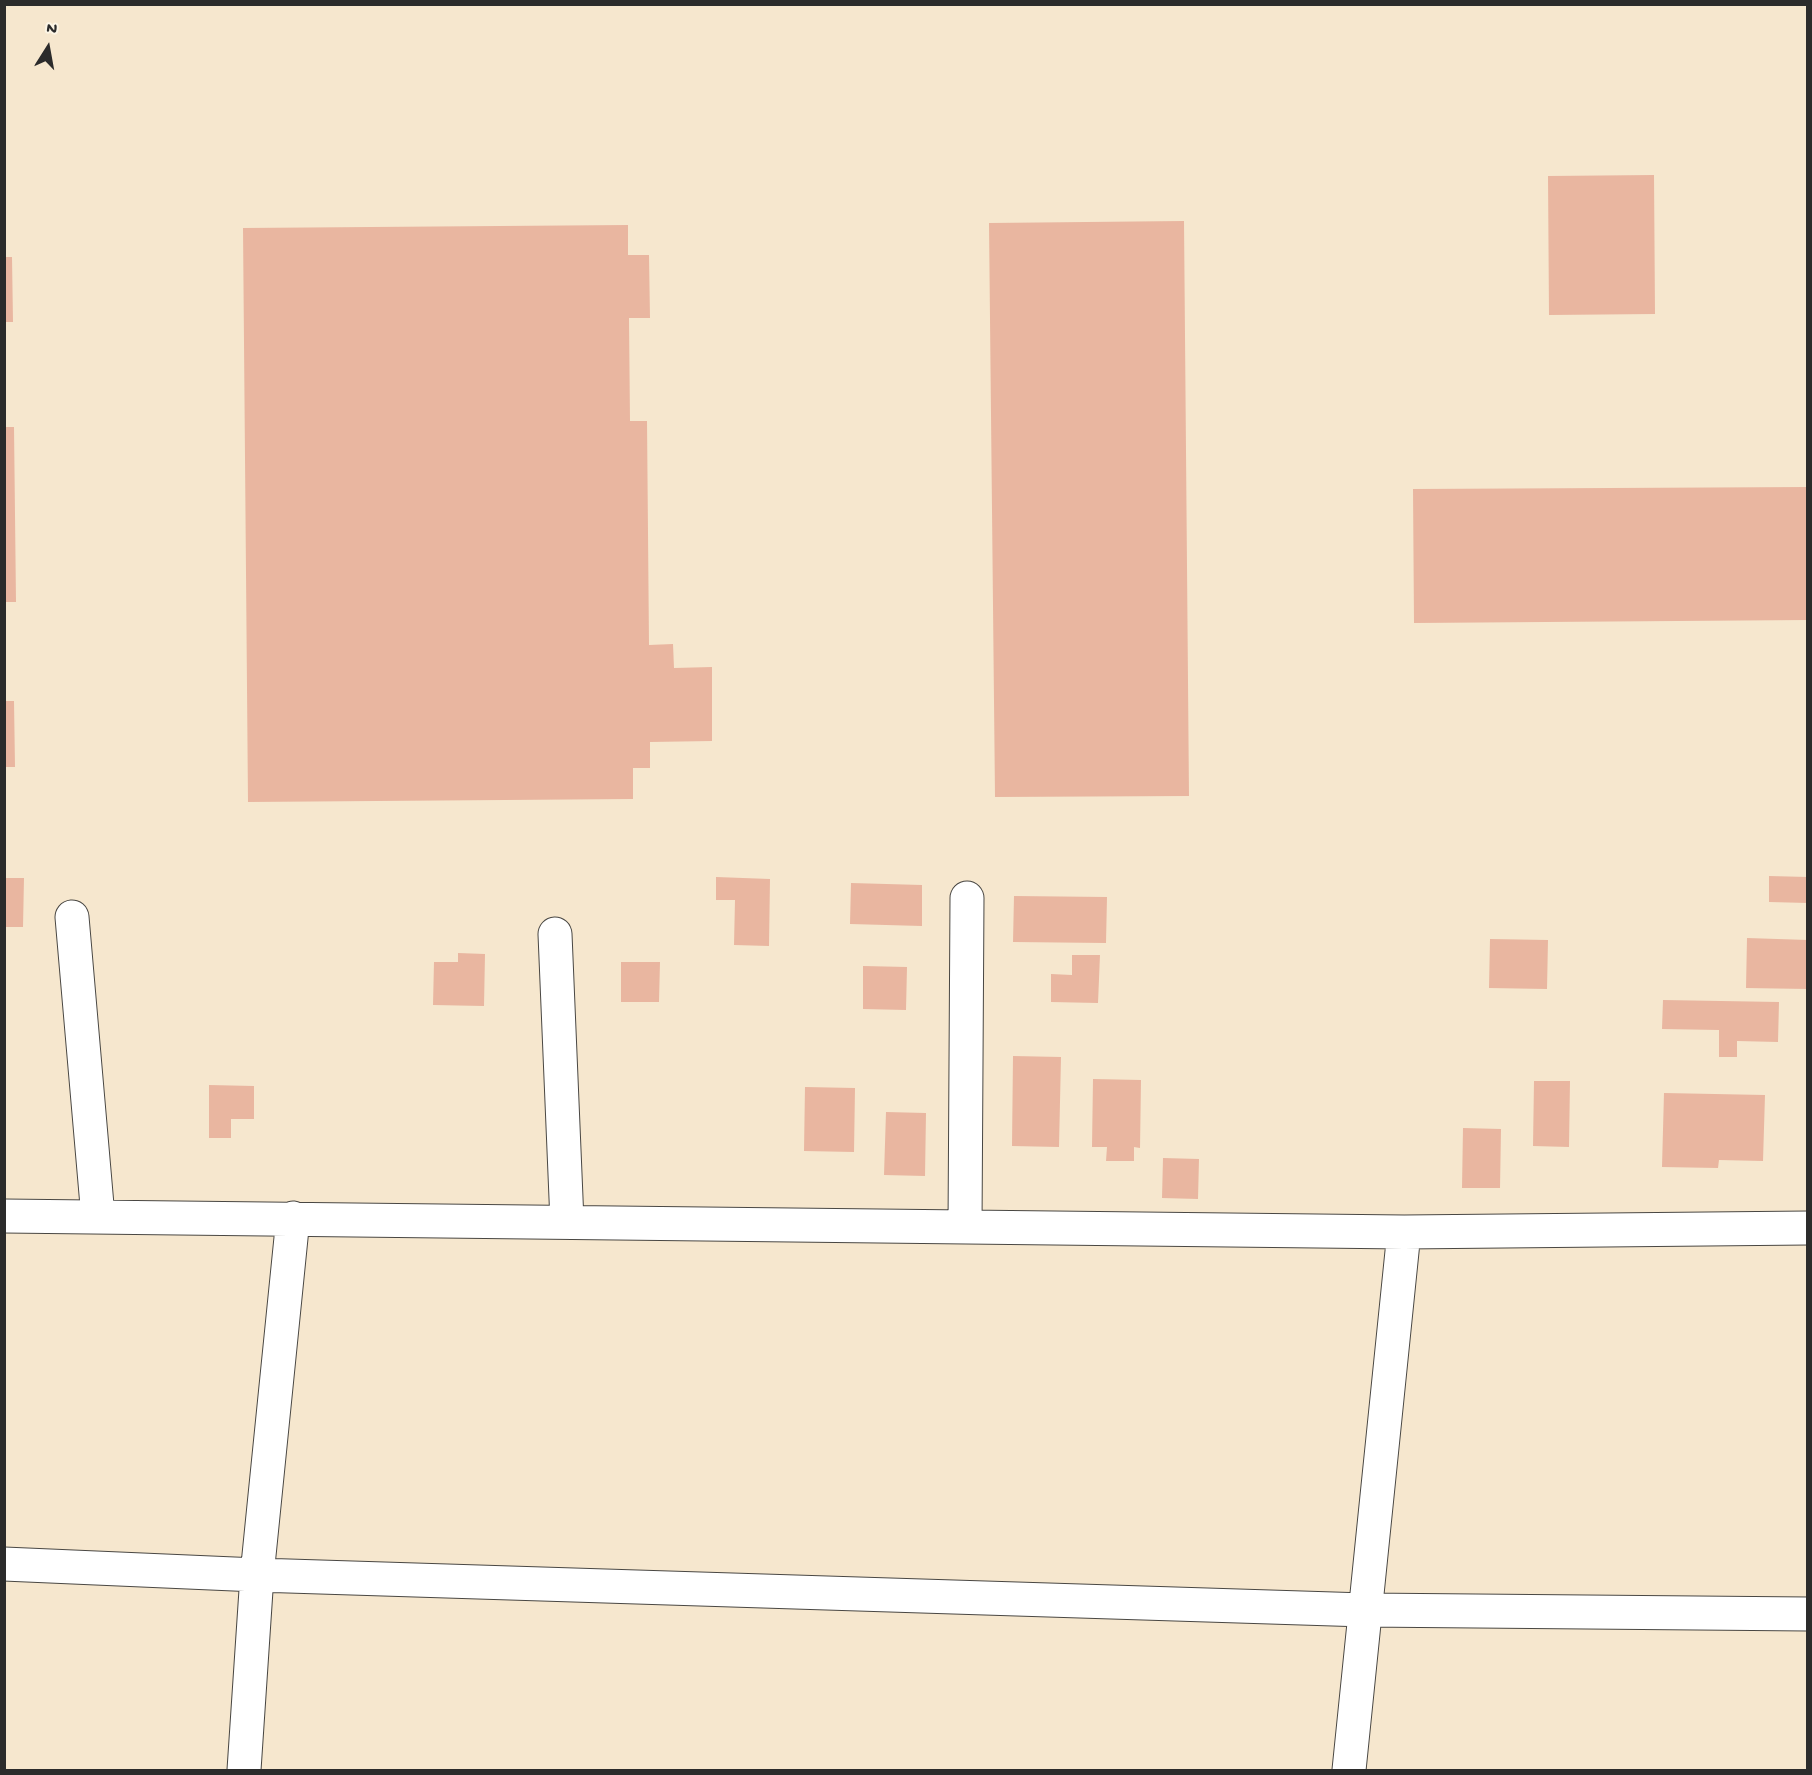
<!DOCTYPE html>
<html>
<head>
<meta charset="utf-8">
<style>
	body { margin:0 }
	#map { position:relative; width:1812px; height:1775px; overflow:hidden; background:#f6e7ce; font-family:"Gochi Hand",sans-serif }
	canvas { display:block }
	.frame { position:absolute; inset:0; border:6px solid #2b2b2b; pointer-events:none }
	.north { position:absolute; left:18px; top:18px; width:60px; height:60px; -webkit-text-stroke:4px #fcf5e5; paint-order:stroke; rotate:11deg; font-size:16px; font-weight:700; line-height:24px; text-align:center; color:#2b2b2b }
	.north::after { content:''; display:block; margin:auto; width:21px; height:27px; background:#2b2b2b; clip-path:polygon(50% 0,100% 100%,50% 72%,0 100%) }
</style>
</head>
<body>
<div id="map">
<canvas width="1812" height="1775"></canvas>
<div class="frame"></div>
<div class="north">N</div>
</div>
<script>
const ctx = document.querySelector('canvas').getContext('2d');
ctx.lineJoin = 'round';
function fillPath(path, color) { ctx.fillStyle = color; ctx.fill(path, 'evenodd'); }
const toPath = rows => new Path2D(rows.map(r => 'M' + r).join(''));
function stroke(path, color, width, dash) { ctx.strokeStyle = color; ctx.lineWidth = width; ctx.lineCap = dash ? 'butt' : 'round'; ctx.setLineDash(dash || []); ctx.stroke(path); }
fillPath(toPath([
	[1654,175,1655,314,1549,315,1548,176],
	[1184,221,1189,796,995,797,989,223],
	[628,225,628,255,649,255,650,318,629,318,630,421,647,421,649,645,673,644,674,668,712,667,712,741,650,742,650,768,633,768,633,799,248,802,243,228],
	[4,257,12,257,13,322,4,322],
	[4,427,14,427,16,602,4,602],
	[1808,487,1808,620,1414,623,1413,489],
	[4,701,14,701,15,767,4,767],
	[1769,876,1808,877,1808,903,1769,902],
	[716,877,770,879,769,946,734,945,735,900,716,900],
	[4,878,24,878,23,927,4,927],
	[851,883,922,885,922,926,850,924],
	[1014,896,1107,897,1106,943,1013,942],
	[1747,938,1808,940,1808,989,1746,988],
	[1490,939,1548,940,1547,989,1489,988],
	[458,953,485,954,484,1006,433,1005,434,962,458,962],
	[1072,955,1100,955,1098,1003,1051,1002,1051,974,1072,975],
	[621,962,660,962,659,1002,621,1002],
	[863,966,907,967,906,1010,863,1009],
	[1663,1000,1779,1002,1778,1042,1737,1041,1737,1057,1719,1057,1719,1030,1662,1029],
	[1013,1056,1061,1057,1059,1147,1012,1146],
	[1093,1079,1141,1080,1140,1148,1134,1147,1134,1161,1106,1161,1107,1147,1092,1147],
	[1534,1081,1570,1081,1569,1147,1533,1146],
	[209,1085,254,1086,254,1119,231,1119,231,1138,209,1138],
	[805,1087,855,1088,854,1152,804,1151],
	[1664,1093,1765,1095,1763,1161,1719,1160,1718,1168,1662,1167],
	[886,1112,926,1113,925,1176,884,1175],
	[1463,1128,1501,1129,1500,1188,1462,1188],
	[1163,1158,1199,1159,1198,1199,1162,1198]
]), '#e9b6a0');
const minor = toPath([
	[72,917,98,1217],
	[555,934,567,1222],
	[4,1216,1404,1232,1808,1228],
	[965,1227,967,898],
	[4,1564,257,1575,1365,1610,1808,1614],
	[244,1770,257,1575,293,1218],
	[1349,1770,1404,1232]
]);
stroke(minor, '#494743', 35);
stroke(minor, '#fff', 33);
</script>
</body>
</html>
